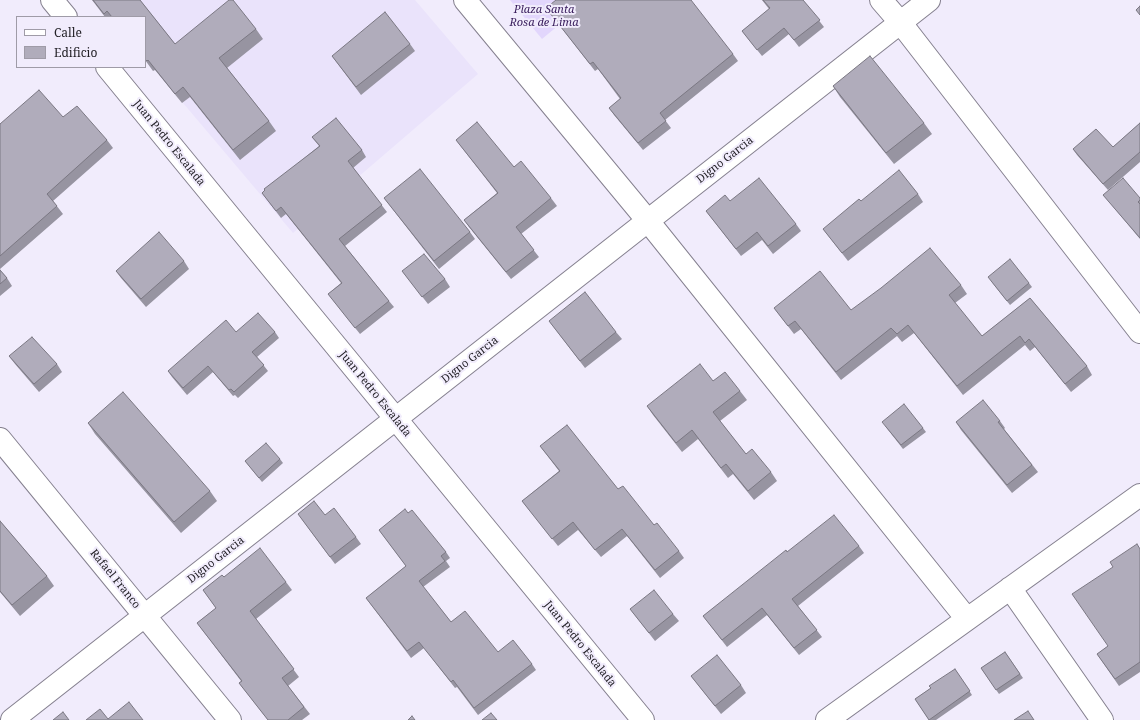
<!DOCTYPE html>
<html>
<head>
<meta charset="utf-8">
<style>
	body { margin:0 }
	#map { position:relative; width:1140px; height:720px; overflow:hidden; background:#f1ecfc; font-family:"Noto Serif",serif }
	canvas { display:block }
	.legend { position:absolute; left:16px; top:16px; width:130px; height:52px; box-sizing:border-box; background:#f1ecfc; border:1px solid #9f9ba7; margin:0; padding:5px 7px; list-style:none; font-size:12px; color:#232127 }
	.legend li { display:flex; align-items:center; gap:8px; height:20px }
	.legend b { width:20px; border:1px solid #9f9ba7 }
</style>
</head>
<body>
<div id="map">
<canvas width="1140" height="720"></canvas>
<ul class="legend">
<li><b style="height:5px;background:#fff"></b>Calle</li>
<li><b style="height:11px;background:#b0acbb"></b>Edificio</li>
</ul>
</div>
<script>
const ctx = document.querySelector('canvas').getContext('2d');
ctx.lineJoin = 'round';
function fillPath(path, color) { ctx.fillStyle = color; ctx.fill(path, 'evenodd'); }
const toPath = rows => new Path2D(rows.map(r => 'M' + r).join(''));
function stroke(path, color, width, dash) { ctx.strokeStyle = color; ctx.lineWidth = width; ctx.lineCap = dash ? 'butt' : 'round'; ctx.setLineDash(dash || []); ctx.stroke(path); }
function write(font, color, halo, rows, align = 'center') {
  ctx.font = font + ' "Noto Serif",serif'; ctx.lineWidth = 4; ctx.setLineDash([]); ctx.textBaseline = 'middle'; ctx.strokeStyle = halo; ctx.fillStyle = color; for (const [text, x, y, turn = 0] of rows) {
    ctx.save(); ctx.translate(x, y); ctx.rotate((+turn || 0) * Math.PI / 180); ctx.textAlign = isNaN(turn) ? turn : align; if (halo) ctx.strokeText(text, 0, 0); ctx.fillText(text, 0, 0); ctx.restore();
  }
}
fillPath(toPath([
	[95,0,415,0,478,74,293,233,145,58,145,17]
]), '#eae3fb');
fillPath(toPath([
	[510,0,589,0,542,39]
]), '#e2d6fc');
const minor = toPath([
	[52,0,66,17],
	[465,0,648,221,967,619],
	[881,0,900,22,1140,332],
	[107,67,643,720],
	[0,439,230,720],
	[1010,588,1102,720],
	[12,720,929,0],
	[827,720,1140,495]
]);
stroke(minor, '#85808f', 24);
stroke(minor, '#fff', 22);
fillPath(toPath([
	[92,0,140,0,175,44,256,29,263,39,227,68,269,121,276,131,240,160,190,97,182,103,155,70,153,71,145,60,145,17,105,17],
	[762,0,803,0,824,27,799,47,789,34,762,56,742,31,769,9],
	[546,8,733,54,738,61,665,120,671,128,643,150,614,115,609,108,620,99,598,69,595,71],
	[410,44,415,51,361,95,332,56],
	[833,86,924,123,932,134,894,164,840,97],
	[63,117,107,140,113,148,53,201,63,214,0,269,0,124],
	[1140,123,1140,162,1108,190,1077,155,1073,149,1113,147],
	[312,137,362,150,366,157,353,168,387,212,345,246,389,301,394,307,360,334,328,294,341,283,286,214,281,218,262,193,319,146],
	[456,140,514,167,551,198,557,206,521,234,539,257,511,279,469,227,464,220,497,193],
	[918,194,923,202,848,261,823,229],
	[1103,195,1140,198,1140,239,1106,198],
	[384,198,470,232,475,239,439,269],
	[730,201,796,224,801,231,773,254,762,240,741,256,706,211],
	[184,261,189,269,146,307,121,278,116,271],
	[0,270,7,278,12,286,0,296],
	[402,271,445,279,450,287,428,304],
	[991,281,1029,283,1032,287,1010,305],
	[961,285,967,294,955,303,982,336,1030,298,1087,366,1092,375,1071,392,1035,347,1030,351,1025,345,963,395,914,333,902,342,897,336,841,380,801,329,794,334,774,308,851,310],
	[549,321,616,332,622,339,585,368],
	[236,332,275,332,279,338,257,357,268,371,238,398,235,395,233,396,213,372,187,395,172,377,168,371],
	[9,356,57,364,62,372,39,392,15,364],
	[713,381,740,391,747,400,720,421,746,454,771,472,777,481,754,500,733,474,728,478,698,439,682,452,653,415,647,406],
	[1000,421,1005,428,1004,429,1038,472,1012,493,961,430,956,422],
	[88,423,210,491,217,501,181,533,95,434],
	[885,426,923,428,926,432,903,449],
	[540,446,618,489,654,525,679,551,684,558,660,578,627,536,601,557,578,530,558,546,522,501,559,471],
	[280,459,283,463,262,482,245,461],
	[408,513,446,552,450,558,446,561,450,567,423,587,451,622,498,652,532,664,536,670,478,715,457,687,455,688,424,648,411,658,366,598,406,566,379,530],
	[298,514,325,515,356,537,361,544,335,564],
	[0,521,47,576,54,586,20,616,0,592],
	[859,546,864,553,798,606,822,637,799,655,767,615,727,647,703,616,787,552],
	[1140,548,1140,672,1119,686,1097,654,1108,646],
	[224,577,286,582,292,590,256,619,299,677,288,686,310,714,302,720,268,720,239,683,241,681,197,623,216,608,203,590],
	[630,609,673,614,679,621,655,641],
	[1005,652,1023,678,999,694,981,668],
	[955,669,972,695,936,720,929,720,915,699,931,688],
	[691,676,741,685,746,693,721,714]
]), '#9794a1');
const building = toPath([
	[93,0,140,0,175,44,229,0,233,0,256,29,219,58,269,121,233,150,183,87,175,94,148,60,147,61,145,59,145,17,112,17,107,11,104,14,93,0],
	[556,0,691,0,733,54,660,113,666,121,638,143,609,108,621,98,593,62,590,64,546,8,556,0],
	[763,0,803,0,820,20,794,40,784,28,757,50,742,31,770,8,763,0],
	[1140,6,1140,15,1136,10,1140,6],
	[385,12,410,44,356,87,332,56,385,12],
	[870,56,924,123,886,153,833,86,870,56],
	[39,90,63,117,77,106,107,140,47,194,57,206,0,256,0,124,39,90],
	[336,118,362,150,348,161,382,205,339,239,389,301,355,328,328,294,342,283,281,207,276,211,262,193,265,190,264,189,320,146,312,137,336,118],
	[477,122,514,167,521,161,551,198,516,227,534,250,506,272,464,220,498,193,456,140,477,122],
	[1140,123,1140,152,1103,184,1073,149,1096,129,1113,147,1140,123],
	[420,169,470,232,434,261,384,198,420,169],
	[899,170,918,194,842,253,823,229,859,199,861,201,899,170],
	[759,178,796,224,768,246,757,232,736,249,706,211,725,195,730,201,759,178],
	[1123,178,1140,198,1140,200,1138,202,1140,204,1140,238,1103,195,1123,178],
	[159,232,184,261,141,299,116,271,159,232],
	[930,248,961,285,949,295,982,336,1030,298,1087,366,1065,384,1029,339,1025,343,1020,336,957,386,908,325,897,334,891,328,836,372,795,321,788,326,774,308,820,271,851,310,881,288,930,248],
	[424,254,445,279,422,297,402,271,424,254],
	[1010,259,1029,283,1007,301,988,277,1010,259],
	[0,270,7,278,0,284,0,270],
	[585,292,616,332,580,361,549,321,585,292],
	[258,313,275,332,252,352,264,365,234,392,231,389,229,390,208,366,183,388,168,371,226,320,236,332,258,313],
	[32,337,57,364,34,384,9,356,32,337],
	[700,364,713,381,725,372,740,391,713,412,746,454,752,449,771,472,748,491,726,464,721,468,692,430,676,443,647,406,700,364],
	[123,392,210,491,174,522,88,423,123,392],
	[983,400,1000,421,998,422,1032,465,1007,485,956,422,983,400],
	[904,404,923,428,901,445,882,422,904,404],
	[567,425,618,489,623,486,654,525,657,523,679,551,655,570,622,529,595,550,573,522,552,539,522,501,560,471,540,446,567,425],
	[266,443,280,459,259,478,245,461,266,443],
	[314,501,325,515,334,508,356,537,330,557,298,514,314,501],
	[405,509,408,513,412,510,446,552,441,556,445,561,419,581,451,622,465,611,498,652,513,640,532,664,474,708,453,680,451,682,419,642,407,651,366,598,406,566,379,530,405,509],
	[834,515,859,546,792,599,817,630,794,648,762,608,722,640,703,616,786,550,787,552,834,515],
	[0,521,47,576,12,605,0,591,0,521],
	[1137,544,1140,549,1140,662,1115,679,1097,654,1108,646,1072,594,1113,567,1110,562,1137,544],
	[260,548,286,582,250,611,294,669,282,678,304,707,288,720,268,720,239,683,242,681,197,623,216,608,203,590,222,575,224,577,260,548],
	[654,590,673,614,649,633,630,609,654,590],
	[1005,652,1020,674,996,690,981,668,1005,652],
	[717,655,741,685,715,706,691,676,717,655],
	[955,669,970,691,929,720,915,699,931,688,929,686,955,669],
	[129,702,143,720,86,720,100,709,108,719,129,702],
	[1028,711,1034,720,1014,720,1028,711],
	[63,712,69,720,53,720,63,712],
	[491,713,497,720,482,720,491,713],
	[412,716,415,720,408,720,412,716]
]);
fillPath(building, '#b0acbb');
stroke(building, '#7b7883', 1);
write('italic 11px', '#361a5a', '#f1ecfc', [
	["Plaza Santa",544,10],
	["Rosa de Lima",544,23]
]);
write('11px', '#232127', '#f1ecfc', [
	["Juan Pedro Escalada",169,143,51],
	["Digno Garcia",725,160,-38],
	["Digno Garcia",470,360,-38],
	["Juan Pedro Escalada",375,394,51],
	["Digno Garcia",216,560,-38],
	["Rafael Franco",115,579,51],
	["Juan Pedro Escalada",580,644,51]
]);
</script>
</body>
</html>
